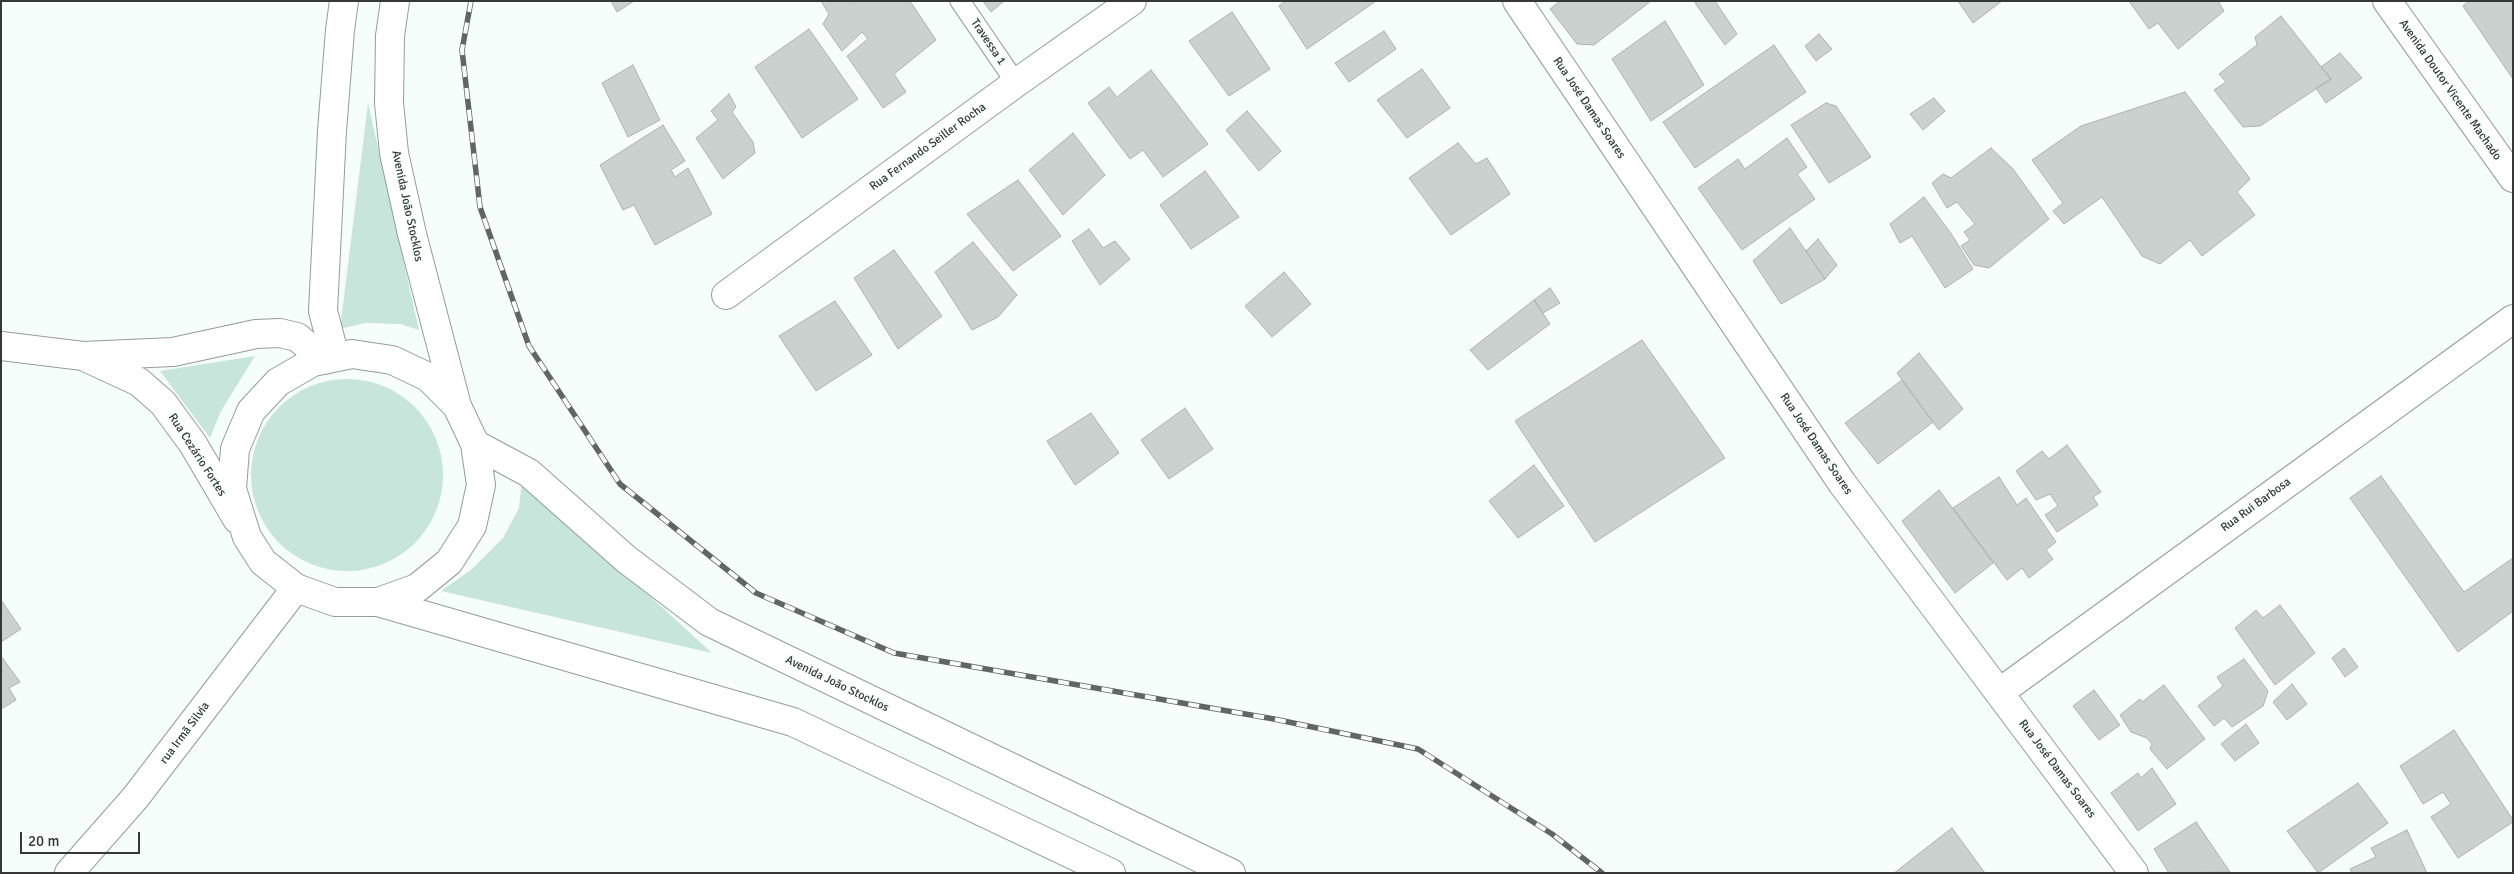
<!DOCTYPE html>
<html>
<head>
<meta charset="utf-8">
<style>
	body { margin:0 }
	#map { position:relative; width:2514px; height:874px; overflow:hidden; background:#f6fefb; font-family:Signika,sans-serif }
	canvas { display:block }
	.frame { position:absolute; inset:0; border:2px solid #353837; pointer-events:none }
	.scale { position:absolute; left:20px; top:832px; width:120px; height:22px; box-sizing:border-box; border:2px solid #353837; border-top:0; padding-left:6px; font-size:15px; line-height:18px; white-space:nowrap; color:#353837; -webkit-text-stroke:4px #f6fefb; paint-order:stroke }
</style>
</head>
<body>
<div id="map">
<canvas width="2514" height="874"></canvas>
<div class="frame"></div>
<div class="scale">20 m</div>
</div>
<script>
const ctx = document.querySelector('canvas').getContext('2d');
ctx.lineJoin = 'round';
function fillPath(path, color) { ctx.fillStyle = color; ctx.fill(path, 'evenodd'); }
const toPath = rows => new Path2D(rows.map(r => 'M' + r).join(''));
function stroke(path, color, width, dash) { ctx.strokeStyle = color; ctx.lineWidth = width; ctx.lineCap = dash ? 'butt' : 'round'; ctx.setLineDash(dash || []); ctx.stroke(path); }
function write(font, color, halo, rows, align = 'center') {
  ctx.font = font + ' Signika,sans-serif'; ctx.lineWidth = 4; ctx.setLineDash([]); ctx.textBaseline = 'middle'; ctx.strokeStyle = halo; ctx.fillStyle = color; for (const [text, x, y, turn = 0] of rows) {
    ctx.save(); ctx.translate(x, y); ctx.rotate((+turn || 0) * Math.PI / 180); ctx.textAlign = isNaN(turn) ? turn : align; if (halo) ctx.strokeText(text, 0, 0); ctx.fillText(text, 0, 0); ctx.restore();
  }
}
fillPath(toPath([
	[368,103,419,330,400,324,365,323,340,329],
	[255,356,221,411,210,438,160,371],
	'251 475a96 96 0 1 1 192 0a96 96 0 1 1-192 0Z',
	[522,479,712,653,441,591,472,569,503,538,519,508]
]), '#c7e5db');
const building = toPath([
	[611,1,634,1,617,12,611,1],
	[821,1,851,1,853,4,856,1,910,1,936,40,894,74,906,92,883,108,847,56,868,39,862,32,842,51,823,24,829,14,821,1],
	[983,1,1004,1,991,12,983,1],
	[1285,1,1376,1,1307,49,1279,6,1285,1],
	[1560,1,1651,1,1594,45,1577,44,1550,9,1560,1],
	[1698,1,1715,1,1737,34,1725,45,1695,3,1698,1],
	[1958,1,2002,1,1973,23,1958,1],
	[2129,1,2218,1,2224,11,2178,49,2158,23,2149,29,2129,1],
	[2469,1,2513,1,2513,79,2463,6,2469,1],
	[1232,12,1270,69,1229,96,1189,41,1232,12],
	[2281,16,2331,79,2260,126,2243,127,2214,90,2226,82,2219,74,2257,45,2255,37,2281,16],
	[1665,21,1704,85,1651,121,1612,59,1665,21],
	[809,29,858,99,802,138,755,67,809,29],
	[1384,31,1396,49,1349,82,1335,63,1384,31],
	[1819,34,1832,49,1816,61,1805,46,1819,34],
	[1774,45,1806,92,1695,168,1663,122,1774,45],
	[2340,53,2362,78,2326,103,2316,88,2331,79,2321,67,2340,53],
	[633,65,660,120,628,137,602,83,633,65],
	[1422,69,1450,108,1407,138,1377,100,1422,69],
	[1151,70,1208,144,1163,177,1143,150,1130,159,1088,103,1109,87,1117,97,1151,70],
	[2185,92,2250,179,2237,192,2255,215,2202,256,2190,240,2160,264,2142,256,2102,197,2064,224,2053,211,2063,203,2032,160,2081,126,2185,92],
	[729,94,736,107,732,112,753,142,755,153,723,179,696,138,718,120,711,111,729,94],
	[1934,98,1945,111,1923,130,1910,114,1934,98],
	[1826,103,1836,106,1871,157,1829,183,1791,125,1826,103],
	[1247,111,1281,151,1259,171,1226,130,1247,111],
	[663,125,685,161,671,170,675,177,688,168,712,214,655,245,634,205,623,210,600,165,663,125],
	[1073,133,1105,175,1063,215,1029,170,1073,133],
	[1787,138,1807,167,1797,174,1815,199,1742,250,1698,188,1738,159,1745,169,1787,138],
	[1458,143,1476,164,1487,158,1510,194,1451,235,1409,178,1458,143],
	[1991,148,2013,169,2049,219,1989,268,1974,265,1961,246,1970,240,1964,232,1975,224,1957,202,1947,208,1932,183,1943,174,1951,178,1991,148],
	[1205,171,1239,217,1191,249,1160,205,1205,171],
	[1018,180,1061,236,1013,271,967,214,1018,180],
	[1924,197,1952,235,1973,269,1945,288,1912,236,1900,243,1890,224,1924,197],
	[1790,228,1825,279,1781,304,1753,261,1790,228],
	[1089,229,1103,248,1115,241,1130,259,1100,285,1072,241,1089,229],
	[1818,239,1837,265,1825,279,1806,251,1818,239],
	[973,242,1017,295,998,317,972,330,935,272,973,242],
	[894,250,942,316,898,349,854,278,894,250],
	[1284,272,1311,304,1272,337,1245,306,1284,272],
	[1550,288,1560,303,1543,313,1534,300,1550,288],
	[1534,300,1550,324,1488,370,1470,350,1534,300],
	[835,301,872,355,816,391,779,336,835,301],
	[1642,340,1725,458,1595,542,1515,421,1642,340],
	[1919,353,1963,409,1939,430,1897,373,1919,353],
	[1902,380,1933,422,1878,464,1845,423,1902,380],
	[1185,408,1213,449,1169,479,1141,440,1185,408],
	[1091,413,1119,453,1075,485,1047,441,1091,413],
	[2067,445,2101,492,2093,497,2098,505,2057,532,2045,515,2058,506,2050,494,2036,500,2016,471,2042,451,2049,459,2067,445],
	[1534,465,1564,506,1518,538,1489,501,1534,465],
	[2381,476,2464,592,2513,558,2513,611,2458,652,2350,498,2381,476],
	[1999,477,2017,505,2026,498,2056,542,2046,550,2053,559,2029,578,2022,568,2007,580,1953,508,1999,477],
	[1939,490,1993,563,1955,593,1902,521,1939,490],
	[1,600,21,629,1,642,1,600],
	[2280,605,2315,653,2275,685,2235,628,2256,610,2263,618,2280,605],
	[2344,648,2358,667,2345,677,2332,658,2344,648],
	[1,656,20,682,9,688,16,700,1,709,1,656],
	[2244,659,2268,691,2263,706,2232,727,2224,718,2214,726,2198,706,2223,686,2217,677,2244,659],
	[2292,684,2307,704,2287,720,2273,702,2292,684],
	[2164,685,2205,739,2167,769,2150,749,2152,744,2147,738,2131,732,2120,715,2140,699,2142,702,2164,685],
	[2094,690,2120,725,2099,740,2073,706,2094,690],
	[2246,724,2259,743,2235,761,2221,744,2246,724],
	[2454,730,2513,820,2513,822,2458,858,2431,817,2451,804,2443,792,2423,804,2400,766,2454,730],
	[2152,768,2176,804,2138,831,2111,793,2138,773,2141,778,2152,768],
	[2358,783,2388,823,2318,873,2287,831,2358,783],
	[2196,822,2230,872,2169,873,2154,849,2196,822],
	[1952,828,1985,873,1894,873,1952,828],
	[2407,830,2427,873,2352,873,2350,869,2376,857,2371,848,2407,830]
]);
fillPath(building, '#cad1cf');
stroke(building, '#abb2b0', 1);
const lane = toPath([
	[960,1,1016,83]
]);
const street = toPath([
	[1517,1,1842,483,2134,873],
	[2387,1,2513,178],
	[726,295,1016,83,1132,1],
	[1,346,83,356,173,352,256,334,280,333,297,337,324,360],
	[87,358,139,382,163,403,193,444,237,519],
	[2000,692,2513,319],
	[69,873,135,798,296,588]
]);
const secondary = toPath([
	[395,1,390,36,389,103,394,153,412,234,457,406,475,444,481,485,472,526,449,562,417,588,378,602,335,602,296,588,263,562,247,537,232,489,235,449,251,411,278,382,313,362,352,354,392,360,428,377,457,406],
	[335,357,323,311,332,131,340,30,344,1],
	[475,444,529,473,626,559,709,622,1231,873],
	[378,602,793,722,1111,873]
]);
stroke(lane, '#959c9a', 21);
stroke(street, '#959c9a', 30);
stroke(secondary, '#959c9a', 30);
stroke(lane, '#fff', 19);
stroke(street, '#fff', 28);
stroke(secondary, '#fff', 28);
const rail = toPath([
	[471,1,462,50,480,207,529,346,620,484,756,593,894,653,1274,719,1418,749,1552,834,1602,873]
]);
stroke(rail, '#616563', 5.5);
stroke(rail, '#f6fefb', 4, [11]);
write('12px', '#353837', '#f6fefb', [
	["Travessa 1",988,42,56],
	["Avenida Doutor Vicente Machado",2450,90,55],
	["Rua José Damas Soares",1589,108,56],
	["Rua Fernando Seiller Rocha",928,147,-36],
	["Avenida João Stocklos",407,206,78],
	["Rua José Damas Soares",1816,444,56],
	["Rua Cezário Fortes",197,455,57],
	["Rua Rui Barbosa",2256,505,-36],
	["Avenida João Stocklos",837,684,26],
	["rua Irmã Silvia",185,733,-53],
	["Rua José Damas Soares",2057,769,53]
]);
</script>
</body>
</html>
